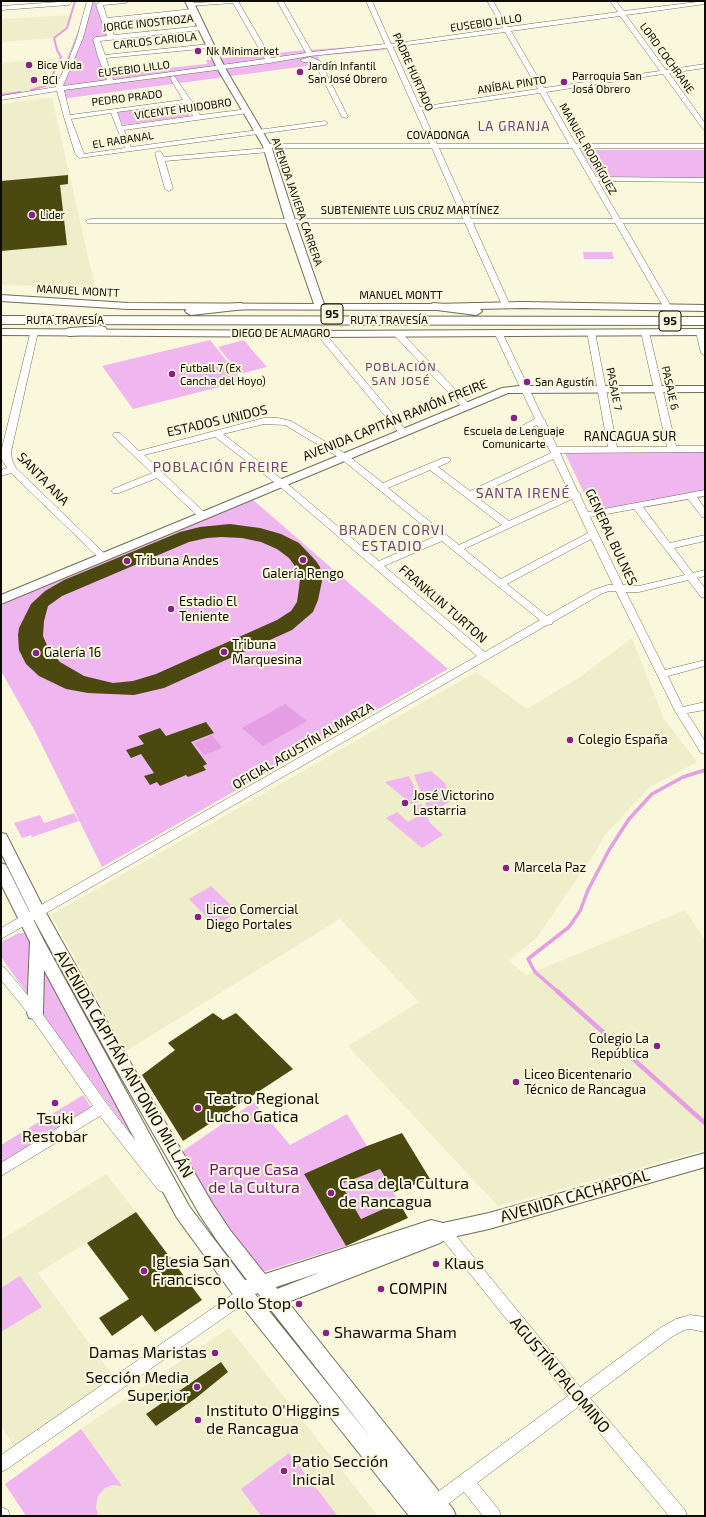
<!DOCTYPE html>
<html>
<head>
<meta charset="utf-8">
<style>
	body { margin:0 }
	#map { position:relative; width:706px; height:1517px; overflow:hidden; background:#f9f8dd; font-family:"Exo 2",sans-serif }
	canvas { display:block }
	.frame { position:absolute; inset:0; border:2px solid #0d0c04; pointer-events:none }
</style>
</head>
<body>
<div id="map">
<canvas width="706" height="1517"></canvas>
<div class="frame"></div>
</div>
<script>
const ctx = document.querySelector('canvas').getContext('2d');
ctx.lineJoin = 'round';
function fillPath(path, color) { ctx.fillStyle = color; ctx.fill(path, 'evenodd'); }
const toPath = rows => new Path2D(rows.map(r => 'M' + r).join(''));
function stroke(path, color, width, dash) { ctx.strokeStyle = color; ctx.lineWidth = width; ctx.lineCap = dash ? 'butt' : 'round'; ctx.setLineDash(dash || []); ctx.stroke(path); }
function write(font, color, halo, rows, align = 'center') {
  ctx.font = font + ' "Exo 2",sans-serif'; ctx.lineWidth = 4; ctx.setLineDash([]); ctx.textBaseline = 'middle'; ctx.strokeStyle = halo; ctx.fillStyle = color; for (const [text, x, y, turn = 0] of rows) {
    ctx.save(); ctx.translate(x, y); ctx.rotate((+turn || 0) * Math.PI / 180); ctx.textAlign = isNaN(turn) ? turn : align; if (halo) ctx.strokeText(text, 0, 0); ctx.fillText(text, 0, 0); ctx.restore();
  }
}
fillPath(toPath([
	[74,15,57,38,1,42,1,19],
	[55,58,38,90,1,95,1,63],
	[52,98,95,287,1,285,1,104,29,100],
	[632,638,664,719,697,762,650,787,604,836,598,848,537,937,509,961,526,975,685,910,705,940,705,1150,498,1206,348,1046,419,1002,340,919,126,1051,51,915,476,672,527,709,580,677],
	[106,1174,136,1212,38,1273,114,1377,14,1446,1,1426,1,1240],
	[229,1328,243,1345,378,1516,98,1516,96,1508,98,1496,105,1488,114,1485,122,1486,81,1429]
]), '#efeecb');
fillPath(toPath([
	[90,1,96,1,109,37,94,39,104,74,207,64,206,60,306,50,383,45,385,50,318,56,321,64,61,99,56,86],
	[182,103,190,116,123,125,116,111],
	[581,150,705,150,705,178,598,177],
	[583,252,612,252,614,259,584,259],
	[210,340,243,381,133,409,102,366],
	[244,340,252,350,267,367,240,374,218,347],
	[564,451,705,451,705,497,637,509,594,514],
	[252,499,448,669,102,867,35,731,1,671,1,605],
	[431,771,446,784,447,794,424,801,414,775],
	[409,776,421,801,411,804,385,782],
	[454,794,458,797,430,813,425,803],
	[421,804,430,823,443,835,422,848,386,818,397,812,408,822,421,814,413,807],
	[74,813,79,821,32,837,31,835,22,838,14,823,40,815,44,823],
	[211,886,238,912,215,926,189,899],
	[19,933,26,933,33,943,28,995,1,957,1,942],
	[44,969,138,1144,43,1016],
	[83,1095,91,1107,1,1165,1,1145],
	[254,1102,290,1145,347,1114,367,1146,304,1174,346,1246,263,1272,213,1209,183,1151],
	[380,1169,399,1202,361,1219,341,1184],
	[20,1276,42,1307,1,1332,1,1288],
	[81,1429,122,1486,113,1485,105,1488,98,1496,96,1507,98,1516,26,1516,5,1484],
	[289,1453,337,1515,335,1516,261,1516,241,1489]
]), '#f0b6ef');
fillPath(toPath([
	[285,704,307,721,263,746,242,728],
	[212,735,222,748,204,755,194,743]
]), '#e59de4');
stroke(toPath([
	[31,90,48,85,61,57,57,50,54,38,67,28,75,1],
	[1,95,20,92]
]), '#e59de4', 2);
stroke(toPath([
	[558,992,535,972,528,959,569,927,580,911,588,890,609,850,629,819,652,794,683,777,705,770]
]), '#e59de4', 3.5);
stroke(toPath([
	[557,991,705,1123]
]), '#e59de4', 4.5);
fillPath(toPath([
	[68,175,68,184,60,185,67,245,1,251,1,181],
	[230,524,260,528,281,534,299,543,316,561,320,567,322,581,318,600,313,612,292,630,164,688,134,695,88,693,66,689,39,676,26,664,19,650,18,635,19,628,31,604,45,591,64,580,180,532,200,527],
	[221,537,242,538,261,542,277,549,289,558,297,569,300,580,297,602,291,611,277,620,156,674,133,681,113,683,84,676,60,662,49,650,43,636,44,621,48,606,62,596,189,542,207,538],
	[206,722,214,733,191,742,207,764,203,766,206,770,188,777,186,775,160,786,157,782,150,785,144,776,154,773,141,754,131,758,126,750,144,744,138,736,160,728,166,736],
	[213,1013,223,1020,236,1013,293,1069,183,1141,142,1075,175,1050,168,1043],
	[402,1133,430,1179,394,1192,380,1169,341,1184,361,1219,399,1202,408,1218,346,1246,304,1174,367,1146],
	[136,1212,202,1300,155,1332,142,1315,112,1336,99,1318,129,1299,87,1243],
	[221,1362,228,1372,196,1398,156,1426,146,1414]
]), '#4c4910');
const minor = toPath([
	[73,1,69,5,1,10,1,6,73,1],
	[87,1,93,1,83,38,63,86,107,80,98,57,93,39,96,37,107,36,96,5,101,1,129,1,126,3,103,5,107,18,193,9,196,11,193,13,108,22,114,35,202,26,205,28,202,30,100,41,105,55,210,44,213,46,210,48,106,58,113,80,265,59,233,3,189,6,188,5,191,3,238,1,271,58,306,53,277,1,283,1,312,52,385,44,366,1,372,1,391,44,503,28,487,1,493,1,508,27,618,12,610,1,616,1,624,11,705,1,705,4,626,15,666,70,705,64,705,68,669,73,705,123,705,130,703,129,663,74,546,92,576,144,705,144,705,148,579,148,596,177,705,178,705,182,598,181,620,219,705,219,705,223,623,223,672,308,668,310,664,308,615,223,473,223,510,305,506,307,502,305,465,223,87,223,86,221,90,219,463,219,432,148,270,148,273,150,269,152,165,161,173,189,169,191,165,189,155,153,159,151,161,152,164,157,267,148,263,146,267,144,430,144,387,48,310,56,269,63,64,90,70,115,183,100,170,78,173,76,175,77,190,99,192,101,192,102,200,115,248,109,251,111,248,113,124,130,131,147,325,121,328,123,325,125,79,158,75,153,64,117,57,91,1,100,1,96,56,87,56,85,67,64,77,38,87,1],
	[620,16,660,71,544,88,511,31,620,16],
	[505,32,538,89,420,107,393,47,505,32],
	[540,93,569,144,437,144,422,110,540,93],
	[186,103,193,116,122,126,117,112,186,103],
	[111,113,125,148,84,154,71,119,111,113],
	[439,148,572,148,613,219,471,219,439,148],
	[310,57,320,61,348,117,347,118,342,117,314,62,303,62,300,60,310,57],
	[31,330,37,330,38,332,11,452,12,460,16,468,106,555,108,557,106,559,100,559,11,473,1,476,1,470,7,468,2,460,1,452,31,330],
	[495,330,501,330,502,332,543,418,545,420,545,421,557,447,608,447,587,332,591,330,595,332,617,447,667,447,641,332,645,330,649,332,676,446,705,446,705,452,560,453,578,492,581,494,580,495,588,512,705,490,705,496,697,497,705,509,705,518,702,517,688,499,643,507,670,543,705,535,705,541,674,548,693,573,705,570,705,576,697,578,705,588,705,598,701,597,688,580,639,592,626,592,665,670,705,660,705,666,668,676,683,707,705,702,705,710,687,713,705,741,705,754,701,753,675,711,616,591,609,591,601,594,553,622,552,624,547,625,1,939,1,928,477,656,278,485,215,437,144,455,206,514,208,516,206,518,200,518,157,478,119,493,113,493,111,491,113,489,152,473,114,437,113,435,114,433,120,433,139,451,264,418,278,418,291,421,346,454,383,483,443,458,449,458,451,460,449,462,438,467,470,491,551,453,537,425,517,434,511,434,510,432,535,419,494,332,495,330],
	[264,424,285,425,340,458,436,536,379,561,284,481,223,434,264,424],
	[553,459,570,493,509,521,475,496,553,459],
	[430,470,502,525,459,545,388,488,430,470],
	[572,499,588,533,501,579,464,549,572,499],
	[634,509,685,575,639,586,623,585,590,517,634,509],
	[591,539,613,585,608,585,593,590,547,616,507,584,591,539],
	[442,541,454,551,540,620,485,652,384,566,442,541],
	[697,330,703,330,704,332,705,356,701,353,696,332,697,330],
	[394,331,400,331,469,404,470,406,469,408,463,408,394,335,393,333,394,331],
	[318,332,324,332,406,430,407,432,406,434,400,434,318,336,317,334,318,332],
	[1,966,5,968,39,1009,107,1104,168,1182,170,1186,168,1190,163,1192,158,1190,100,1116,1,1176,1,1163,93,1106,31,1017,1,980,1,966],
	[444,1225,449,1227,580,1387,660,1328,676,1319,690,1315,705,1317,705,1332,690,1329,684,1330,670,1338,590,1398,685,1510,687,1516,669,1516,578,1407,477,1483,499,1510,501,1516,483,1516,464,1492,432,1516,411,1516,413,1510,568,1396,439,1235,437,1231,439,1227,444,1225],
	[244,1288,249,1290,251,1295,249,1300,7,1469,1,1472,1,1455,239,1290,244,1288],
	[1,1507,8,1510,10,1516,1,1516,1,1507]
]);
const major = toPath([
	[185,1,193,1,225,68,271,146,295,220,324,304,433,304,522,302,705,305,705,311,522,308,433,310,128,309,1,301,1,295,128,303,314,304,285,220,263,146,217,68,185,1],
	[1,329,321,331,705,329,705,335,321,337,1,335,1,329],
	[519,386,705,386,705,392,508,393,1,604,1,595,502,388,519,386],
	[1,833,6,834,46,913,126,1055,212,1203,230,1230,265,1274,431,1220,443,1223,489,1213,705,1153,705,1167,489,1229,448,1238,440,1243,288,1302,453,1509,456,1516,433,1516,431,1513,432,1516,409,1516,234,1296,177,1218,44,970,43,1013,41,1018,35,1019,29,1018,27,1013,30,942,1,884,1,863,6,865,44,941,189,1206,245,1280,247,1280,218,1242,200,1215,114,1065,31,914,1,853,1,833],
	[321,1272,277,1289,276,1287,321,1272],
	[258,1293,261,1297,258,1298,255,1294,258,1293],
	[271,1310,372,1439,269,1311,271,1310]
]);
const highway = toPath([
	[241,303,245,305,247,307,245,309,191,315,187,313,185,311,187,309,191,307,241,303],
	[433,303,476,307,480,309,482,311,480,313,476,315,429,309,427,307,429,305,433,303],
	[1,316,705,317,705,325,1,324,1,316],
	[101,326,105,327,107,330,105,333,70,336,66,335,64,332,66,329,70,328,101,326]
]);
stroke(minor, '#6f6f57', 1);
stroke(major, '#6f6f57', 2);
stroke(highway, '#6f6f57', 2);
fillPath(minor, '#fff');
fillPath(major, '#fff');
fillPath(highway, '#fff');
for (const [x, y, r, color] of [
	[198,51,4,"#872189"],
	[29,65,4,"#872189"],
	[300,72,4,"#872189"],
	[34,80,4,"#872189"],
	[564,82,4,"#872189"],
	[32,215,4,"#872189"],
	[172,374,4,"#872189"],
	[527,382,4,"#872189"],
	[514,418,4,"#872189"],
	[303,560,4,"#872189"],
	[127,561,4,"#872189"],
	[171,609,4,"#872189"],
	[224,652,4,"#872189"],
	[36,653,4,"#872189"],
	[570,740,4,"#872189"],
	[405,803,4,"#872189"],
	[506,868,4,"#872189"],
	[198,917,4,"#872189"],
	[657,1046,4,"#872189"],
	[516,1082,4,"#872189"],
	[55,1103,4,"#872189"],
	[198,1108,4,"#872189"],
	[331,1193,4,"#872189"],
	[436,1264,4,"#872189"],
	[144,1271,4,"#872189"],
	[381,1289,4,"#872189"],
	[299,1304,4,"#872189"],
	[326,1333,4,"#872189"],
	[215,1353,4,"#872189"],
	[197,1387,4,"#872189"],
	[198,1420,4,"#872189"],
	[284,1471,4,"#872189"]
]) { const dot = new Path2D(); dot.arc(x, y, r, 0, 2 * Math.PI); ctx.fillStyle = color; ctx.fill(dot); stroke(dot, '#f9f8dd', 1.5); }
write('11px', '#0d0c04', '#f9f8dd', [
	["JORGE INOSTROZA",148,23,-6],
	["EUSEBIO LILLO",486,23,-8],
	["CARLOS CARIOLA",155,41,-6],
	["LORD COCHRANE",667,58,54],
	["EUSEBIO LILLO",134,69,-7],
	["PADRE HURTADO",413,72,66],
	["ANÍBAL PINTO",512,85,-9],
	["PEDRO PRADO",127,98,-7],
	["VICENTE HUIDOBRO",183,109,-8],
	["COVADONGA",438,135],
	["EL RABANAL",123,140,-9],
	["MANUEL RODRÍGUEZ",588,149,60],
	["AVENIDA JAVIERA CARRERA",297,202,71],
	["SUBTENIENTE LUIS CRUZ MARTÍNEZ",410,210],
	["MANUEL MONTT",78,291,3],
	["MANUEL MONTT",401,295],
	["RUTA TRAVESÍA",65,320],
	["RUTA TRAVESÍA",389,320],
	["DIEGO DE ALMAGRO",281,333],
	["PASAJE 6",670,388,77],
	["PASAJE 7",614,389,79]
]);
write('11px', '#0d0c04', '#f9f8dd', [
	["Nk Minimarket",206,51],
	["Bice Vida",37,65],
	["Jardín Infantil",308,66],
	["San José Obrero",308,79],
	["Parroquia San",572,76],
	["Josá Obrero",572,89],
	["BCI",42,80],
	["Lider",40,215],
	["Futball 7 (Ex",180,368],
	["Cancha del Hoyo)",180,381],
	["San Agustín",535,382],
	["Escuela de Lenguaje",514,431,"center"],
	["Comunicarte",514,444,"center"]
], 'left');
for (const [x, y, w] of [
	[332,314,22],
	[670,321,22]
]) { const box = new Path2D(); box.roundRect(x - w / 2, y - 10, w, 20, 3); ctx.fillStyle = '#f9f8dd'; ctx.fill(box); stroke(box, '#0d0c04', 1); }
write('bold 12px', '#0d0c04', null, [
	["95",332,314],
	["95",670,321]
]);
ctx.letterSpacing = '1px';
write('12px', '#703e70', '#f9f8dd', [
	["POBLACIÓN",401,367],
	["SAN JOSÉ",401,381]
]);
ctx.letterSpacing = '0px';
ctx.letterSpacing = '1px';
write('13px', '#703e70', '#f9f8dd', [
	["LA GRANJA",514,127]
]);
ctx.letterSpacing = '0px';
write('13px', '#0d0c04', '#f9f8dd', [
	["AVENIDA CAPITÁN RAMÓN FREIRE",395,420,-22],
	["ESTADOS UNIDOS",217,421,-13],
	["RANCAGUA SUR",630,437],
	["SANTA ANA",43,479,46],
	["GENERAL BULNES",611,537,65],
	["FRANKLIN TURTON",443,604,41],
	["OFICIAL AGUSTÍN ALMARZA",303,746,-30]
]);
write('13px', '#0d0c04', '#f9f8dd', [
	["Tribuna Andes",135,561],
	["Galería Rengo",303,574,"center"],
	["Estadio El",179,602],
	["Teniente",179,617],
	["Tribuna",232,645],
	["Marquesina",232,660],
	["Galería 16",44,653],
	["Colegio España",578,740],
	["José Victorino",413,796],
	["Lastarria",413,811],
	["Marcela Paz",514,868],
	["Liceo Comercial",206,910],
	["Diego Portales",206,925],
	["Colegio La",649,1039,"right"],
	["República",649,1054,"right"],
	["Liceo Bicentenario",524,1075],
	["Técnico de Rancagua",524,1090]
], 'left');
ctx.letterSpacing = '1px';
write('14px', '#703e70', '#f9f8dd', [
	["POBLACIÓN FREIRE",221,467],
	["SANTA IRENÉ",523,493],
	["BRADEN CORVI",392,530],
	["ESTADIO",392,546]
]);
ctx.letterSpacing = '0px';
write('16px', '#0d0c04', '#f9f8dd', [
	["AVENIDA CAPITÁN ANTONIO MILLÁN",124,1064,60],
	["AVENIDA CACHAPOAL",575,1196,-16],
	["AGUSTÍN PALOMINO",560,1375,50]
]);
write('16px', '#0d0c04', '#f9f8dd', [
	["Teatro Regional",206,1099],
	["Lucho Gatica",206,1117],
	["Tsuki",55,1119,"center"],
	["Restobar",55,1137,"center"],
	["Casa de la Cultura",339,1184],
	["de Rancagua",339,1202],
	["Iglesia San",152,1262],
	["Francisco",152,1280],
	["Klaus",444,1264],
	["COMPIN",389,1289],
	["Pollo Stop",291,1304,"right"],
	["Shawarma Sham",334,1333],
	["Damas Maristas",207,1353,"right"],
	["Sección Media",189,1378,"right"],
	["Superior",189,1396,"right"],
	["Instituto O'Higgins",206,1411],
	["de Rancagua",206,1429],
	["Patio Sección",292,1462],
	["Inicial",292,1480]
], 'left');
write('16px', '#6a146c', '#f9f8dd', [
	["Parque Casa",254,1170],
	["de la Cultura",254,1188]
]);
</script>
</body>
</html>
